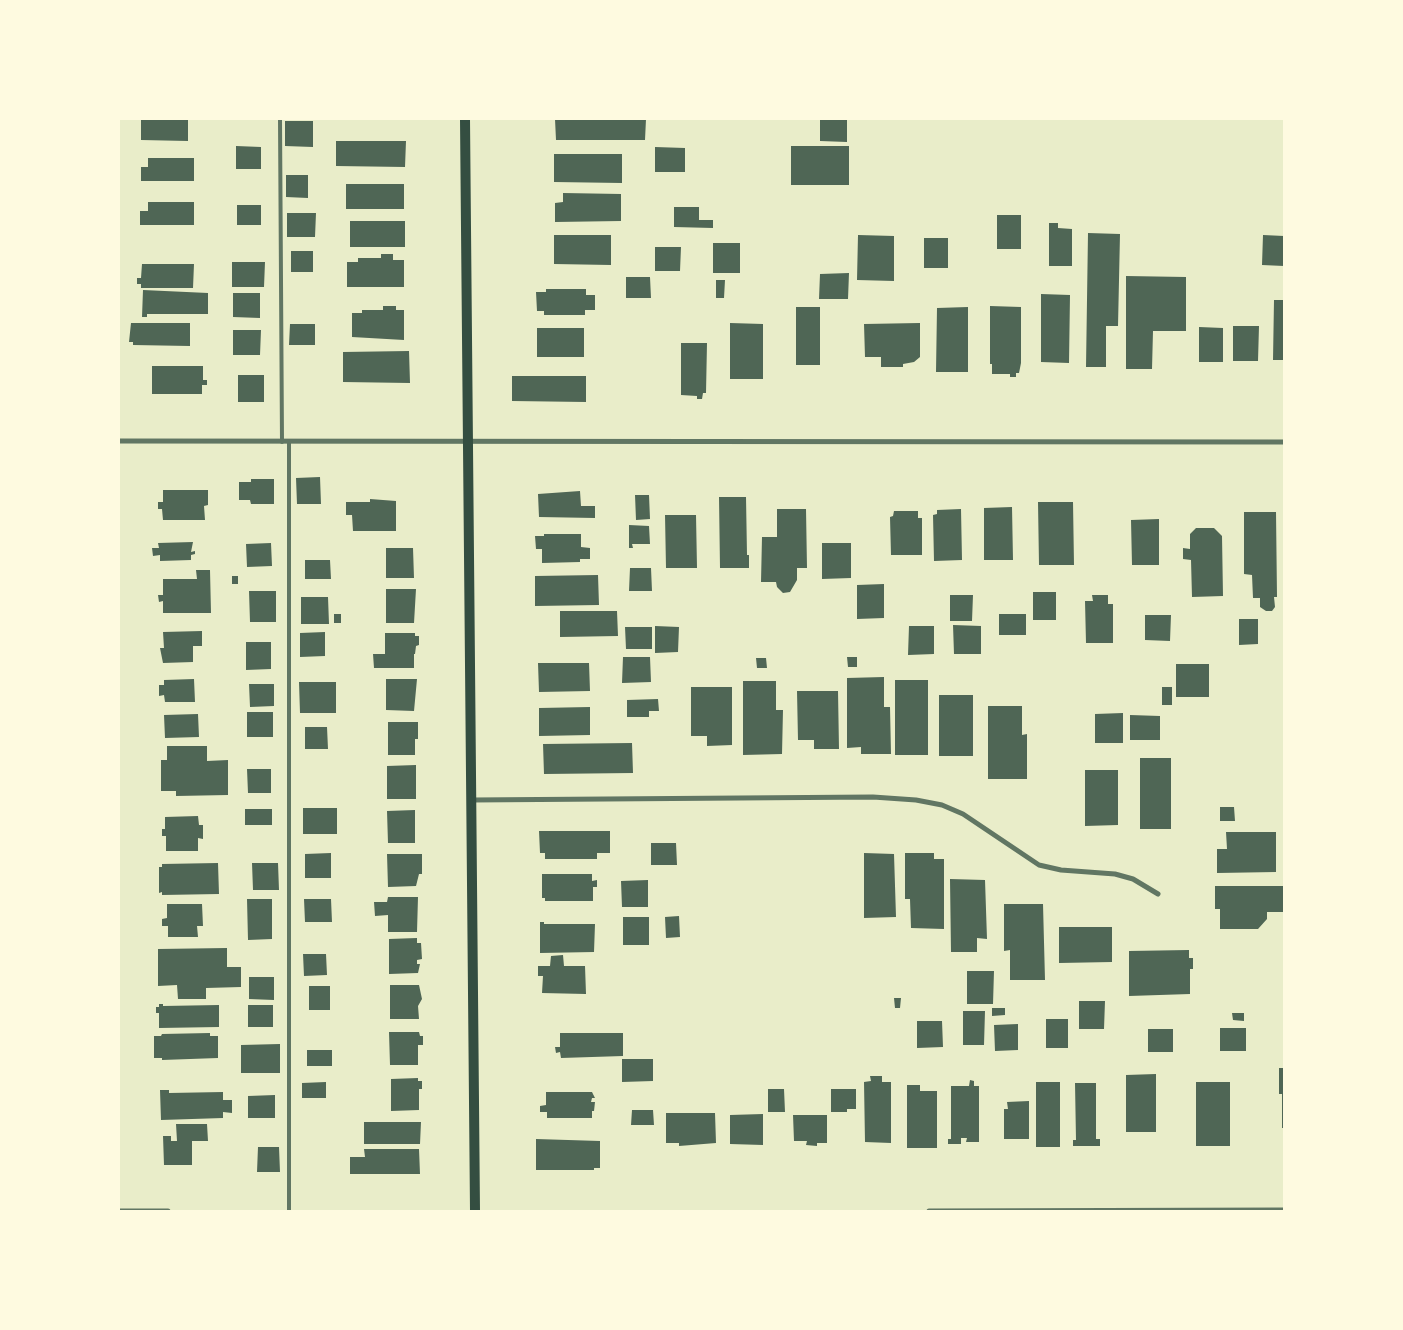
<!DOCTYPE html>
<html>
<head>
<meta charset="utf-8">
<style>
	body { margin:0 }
	#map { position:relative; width:1403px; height:1330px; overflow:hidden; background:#e9edc9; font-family:"Titillium Web",sans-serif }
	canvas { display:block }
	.frame { position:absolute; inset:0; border:120px solid #fefae0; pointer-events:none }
</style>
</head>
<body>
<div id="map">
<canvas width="1403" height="1330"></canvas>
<div class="frame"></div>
</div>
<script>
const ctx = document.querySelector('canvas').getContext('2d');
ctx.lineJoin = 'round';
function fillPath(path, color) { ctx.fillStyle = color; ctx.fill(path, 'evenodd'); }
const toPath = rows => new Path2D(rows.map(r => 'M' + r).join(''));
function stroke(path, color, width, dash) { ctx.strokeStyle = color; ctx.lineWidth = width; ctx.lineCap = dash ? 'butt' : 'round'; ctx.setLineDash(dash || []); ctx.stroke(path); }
fillPath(toPath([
	[141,119,188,119,188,141,141,140],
	[555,119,646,119,645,140,556,140],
	[820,119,847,119,847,142,820,141],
	[285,121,313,121,313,147,285,146],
	[336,141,406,141,405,167,336,166],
	[236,146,261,147,261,169,236,169],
	[791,146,849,146,849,185,791,185],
	[655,147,685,148,685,172,655,172],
	[554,154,622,154,622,183,554,182],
	[148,158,194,158,194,181,141,181,141,167,148,167],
	[286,175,308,175,308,198,286,197],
	[346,184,404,184,404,209,346,209],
	[563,193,621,194,621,221,555,222,555,203,563,202],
	[148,202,194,202,194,225,140,225,140,211,148,211],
	[237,205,261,205,261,225,237,225],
	[674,207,699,207,699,220,713,220,713,228,674,227],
	[287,213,316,213,315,237,287,237],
	[997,215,1021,215,1021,249,997,249],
	[350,221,405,221,405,247,350,247],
	[1049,223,1058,223,1058,228,1072,229,1072,266,1049,266],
	[1088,233,1120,234,1118,326,1106,326,1106,367,1086,367],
	[554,235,611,235,611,265,554,264],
	[858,235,894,236,894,281,857,280],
	[1263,235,1284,236,1284,266,1262,265],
	[924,238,948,238,948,268,924,268],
	[713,243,740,243,740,273,713,273],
	[655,247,681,247,680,271,655,271],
	[291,251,313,251,313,272,291,272],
	[381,254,393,254,393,260,404,260,404,287,347,287,347,262,358,262,358,258,381,258],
	[232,262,265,262,264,287,232,287],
	[142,264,194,264,193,288,141,288,141,284,137,284,137,278,141,278],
	[849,273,848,299,819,299,820,274],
	[1126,276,1186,277,1186,331,1153,331,1152,369,1126,369],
	[626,277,650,277,651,298,626,298],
	[716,280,725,280,724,298,716,298],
	[546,289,586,289,586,295,595,295,595,310,585,310,585,315,544,315,544,311,537,311,536,292,546,292],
	[143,290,208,293,208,314,147,314,147,317,142,317],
	[233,293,260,293,260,318,233,317],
	[1041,294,1070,295,1069,363,1041,362],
	[1274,300,1284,300,1284,360,1273,360],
	[383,306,396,306,396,310,404,310,404,340,352,337,352,313,362,313,362,310,383,310],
	[990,306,1021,307,1021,363,1019,373,1016,373,1016,377,1010,377,1010,374,992,374,992,364,990,364],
	[796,307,820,307,820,365,796,365],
	[968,307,968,372,936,372,937,308],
	[131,323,190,323,190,346,133,345,133,342,129,342],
	[730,323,763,324,763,379,730,379],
	[920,323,920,357,914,362,903,364,903,367,881,367,881,357,865,357,864,324],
	[290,324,315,324,315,345,289,345],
	[1233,326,1259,326,1258,361,1233,361],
	[1199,327,1223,328,1223,362,1199,362],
	[537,328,584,328,584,357,537,357],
	[233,330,261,330,260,355,233,355],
	[681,343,707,343,706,393,703,393,702,399,697,399,697,396,681,395],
	[409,351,410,383,343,382,343,352],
	[152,366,203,366,203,380,207,380,207,385,202,385,202,394,152,394],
	[238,375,264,375,264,402,238,402],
	[512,376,586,376,586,402,512,401],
	[320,477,321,504,297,504,296,478],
	[251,479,274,479,274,504,251,504,250,500,239,500,239,482,251,482],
	[163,490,208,490,208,505,204,506,205,520,163,520,162,509,158,509,158,502,163,502],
	[580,491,581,506,595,506,595,518,539,517,538,494],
	[635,495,649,495,650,519,636,520],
	[719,497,746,497,747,555,749,555,749,568,720,568],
	[370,499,396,501,396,531,353,531,352,515,346,515,346,502,370,502],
	[1038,502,1073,502,1074,565,1039,565],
	[1012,507,1013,560,984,560,984,508],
	[777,509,806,509,807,568,797,568,797,580,790,592,783,593,777,587,776,582,761,582,762,537,777,537],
	[961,509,962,560,934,561,933,515,937,514,937,510],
	[894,511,918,511,918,518,922,518,922,555,891,555,890,517,893,516],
	[1244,512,1276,512,1277,597,1274,597,1275,607,1272,611,1266,611,1260,607,1260,598,1253,598,1252,575,1244,574],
	[665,515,696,515,697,568,666,568],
	[1159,519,1159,565,1132,565,1131,520],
	[629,525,649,526,650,544,632,544,633,548,629,548],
	[1196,528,1214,528,1222,536,1223,596,1192,597,1191,560,1183,559,1183,548,1190,549,1190,534],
	[544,534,581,534,581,547,590,548,590,559,580,559,580,562,542,563,542,549,536,549,535,536,544,536],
	[193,542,191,552,195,551,195,554,191,555,191,560,160,561,160,555,153,556,152,548,159,548,158,543],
	[271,543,272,566,247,567,246,544],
	[822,543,851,543,851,578,822,579],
	[386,548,413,548,414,578,386,578],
	[305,560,330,560,331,579,305,579],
	[630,568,651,568,652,591,629,591],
	[196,570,210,570,211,613,163,613,163,601,159,602,158,595,163,595,163,579,197,579],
	[598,575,599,605,535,606,535,576],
	[232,576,238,576,238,584,232,584],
	[884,584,884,618,857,619,857,585],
	[386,589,416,589,414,623,386,623],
	[249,591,276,591,276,622,250,622],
	[1033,592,1056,592,1056,620,1033,620],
	[950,595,973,595,972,621,950,621],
	[1092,595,1108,595,1108,604,1113,604,1113,643,1086,643,1085,601,1093,601],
	[301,597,328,597,329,624,301,624],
	[560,611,617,611,618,636,560,637],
	[334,614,341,614,341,623,334,623],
	[999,614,1026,614,1026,635,999,635],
	[1145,615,1171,615,1170,641,1145,640],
	[1239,619,1258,619,1258,644,1239,645],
	[953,625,981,626,981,654,954,654],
	[655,626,679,627,678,652,655,653],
	[909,626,934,626,934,654,908,655],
	[625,627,652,627,652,649,626,649],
	[202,631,202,646,193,646,193,662,163,663,160,648,164,648,163,632],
	[325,632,325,656,300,657,300,633],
	[385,633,415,633,415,636,419,636,419,645,416,646,415,654,414,654,414,668,374,668,373,654,385,654],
	[246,642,271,642,271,669,246,670],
	[623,657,650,657,651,682,622,683],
	[847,657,857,657,857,667,848,667],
	[756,658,766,658,767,668,757,668],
	[538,663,589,663,590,691,539,692],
	[1176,664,1209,664,1209,697,1176,697],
	[884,677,884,707,890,707,891,754,861,754,861,747,847,748,847,678],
	[194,679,195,702,165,702,164,695,159,696,159,685,164,685,164,680],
	[386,679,417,679,414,711,386,710],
	[895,680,928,680,928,755,895,755],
	[743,681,776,681,776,710,783,710,782,754,743,755],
	[299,682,336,682,336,713,300,713],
	[249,684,274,684,274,706,250,707],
	[691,687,732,687,732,745,707,746,707,736,691,736],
	[1162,687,1172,687,1172,705,1162,705],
	[797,691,838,691,839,749,814,749,814,740,798,740],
	[939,695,973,695,973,756,939,756],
	[658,699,659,711,649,711,649,717,627,717,627,700],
	[988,706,1022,706,1022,735,1027,734,1027,779,988,779],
	[590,707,590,735,539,736,539,708],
	[247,712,273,712,273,737,247,737],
	[1123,713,1123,743,1095,743,1095,714],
	[198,714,199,737,165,738,164,715],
	[1130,715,1160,716,1160,740,1130,740],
	[388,722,418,722,418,739,415,739,415,755,388,755],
	[305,727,327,727,328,749,305,749],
	[632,743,633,773,544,774,543,744],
	[167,746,207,746,207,761,228,760,228,795,176,796,176,791,161,791,161,760,167,760],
	[1140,758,1171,758,1171,829,1140,829],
	[416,765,416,799,387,799,387,766],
	[247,769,271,769,271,793,248,793],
	[1085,770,1118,770,1118,825,1085,826],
	[1220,807,1234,807,1235,821,1220,821],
	[303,808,337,808,337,834,303,834],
	[245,809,272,809,272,825,245,825],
	[415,810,415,843,388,843,387,811],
	[198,816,199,825,203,825,203,839,198,838,198,851,166,851,166,836,162,836,162,829,165,829,165,817],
	[539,831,610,831,610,853,597,853,597,859,545,859,545,853,540,853],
	[1226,832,1276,832,1276,872,1217,873,1217,849,1227,849],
	[651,843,676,843,677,865,651,865],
	[331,853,331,878,305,878,305,854],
	[864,853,894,854,896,917,864,918],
	[905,853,934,853,934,859,944,859,944,929,911,928,910,899,905,899],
	[387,854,422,854,422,874,419,874,416,886,388,887],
	[218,863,219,894,162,895,162,892,159,893,159,867,162,867,162,864],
	[252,863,278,863,279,890,253,890],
	[542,874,592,874,592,881,597,880,597,887,593,887,593,901,545,901,545,898,542,898],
	[950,879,985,880,987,939,977,938,977,952,951,952],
	[648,880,648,907,622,907,621,881],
	[1215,886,1284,886,1284,912,1267,912,1267,919,1258,929,1220,929,1220,909,1215,909],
	[388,897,418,897,417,932,388,932,388,915,375,916,374,902,387,902],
	[247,899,272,899,272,939,248,940],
	[304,899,331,899,332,922,305,922],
	[167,904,202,904,203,926,197,926,198,937,168,937,168,926,162,926,162,919,167,918],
	[1004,904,1043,904,1045,980,1010,980,1010,950,1004,951],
	[679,916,680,937,666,938,665,917],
	[623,917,649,917,649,945,623,945],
	[540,922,544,922,544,924,595,924,594,952,540,953],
	[1059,927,1112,927,1112,962,1059,963],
	[417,938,417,943,421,943,422,959,417,960,417,964,420,964,418,973,389,974,389,939],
	[227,948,227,967,241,967,241,987,206,988,206,999,178,999,177,985,158,986,158,949],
	[1189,950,1189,958,1193,958,1193,969,1190,969,1190,994,1129,996,1129,951],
	[303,954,326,954,327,975,304,976],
	[563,955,564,966,585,966,586,994,542,993,543,976,538,976,538,966,550,966,551,956],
	[967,971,994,971,993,1004,967,1004],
	[249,977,274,977,274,1000,249,999],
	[390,985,419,985,422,999,418,1006,419,1019,390,1019],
	[309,986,330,986,330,1010,309,1010],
	[894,998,901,998,900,1008,895,1008],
	[1079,1001,1105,1001,1104,1029,1079,1029],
	[159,1004,163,1004,163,1006,219,1005,219,1027,159,1028,159,1013,156,1013,156,1007,159,1007],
	[248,1005,273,1005,273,1027,248,1027],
	[992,1008,1005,1008,1005,1015,992,1016],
	[963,1011,985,1011,984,1045,963,1045],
	[1232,1013,1244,1013,1244,1021,1233,1020],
	[1046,1019,1068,1019,1068,1048,1046,1048],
	[917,1021,942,1021,943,1047,917,1048],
	[1018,1024,1018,1050,995,1051,994,1025],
	[1220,1028,1246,1028,1246,1051,1220,1051],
	[1148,1029,1173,1029,1173,1052,1148,1052],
	[389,1032,419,1032,420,1036,423,1036,423,1045,418,1045,418,1065,390,1065],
	[210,1033,210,1036,218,1036,218,1058,162,1060,162,1058,154,1058,154,1036,161,1036,162,1034],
	[560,1033,623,1033,623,1056,561,1058,560,1052,556,1053,555,1047,560,1047],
	[280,1044,280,1073,241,1073,241,1045],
	[307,1050,332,1050,332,1066,307,1066],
	[622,1059,653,1059,653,1081,622,1082],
	[1279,1068,1284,1068,1284,1128,1282,1128,1282,1094,1279,1094],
	[1156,1074,1156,1132,1126,1132,1126,1075],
	[870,1076,882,1076,882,1082,891,1082,891,1143,865,1142,864,1082,871,1081],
	[418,1078,418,1081,422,1081,422,1089,419,1089,419,1110,391,1111,391,1079],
	[970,1080,974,1081,974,1086,979,1086,979,1142,966,1142,967,1138,961,1138,961,1144,948,1144,948,1139,951,1139,951,1086,969,1086],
	[326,1082,326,1098,302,1098,302,1083],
	[1036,1082,1060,1082,1060,1147,1036,1147],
	[1196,1082,1230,1082,1230,1146,1196,1146],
	[1075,1083,1096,1083,1096,1139,1100,1139,1100,1146,1073,1146,1073,1140,1076,1140],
	[907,1085,920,1085,920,1091,937,1091,937,1148,907,1148],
	[768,1089,784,1089,785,1112,768,1112],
	[831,1089,856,1089,856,1109,847,1109,847,1112,831,1112],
	[160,1090,169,1090,169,1093,223,1092,223,1100,232,1100,232,1113,223,1112,223,1118,161,1120],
	[546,1092,592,1092,595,1098,592,1098,591,1102,595,1102,594,1111,592,1111,592,1118,547,1118,547,1112,540,1112,540,1106,546,1105],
	[275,1095,275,1118,248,1118,248,1096],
	[1029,1101,1029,1139,1004,1139,1004,1109,1008,1109,1007,1102],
	[632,1110,653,1110,654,1125,631,1125],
	[666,1113,715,1113,716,1143,679,1146,679,1143,666,1143],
	[763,1114,763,1145,730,1144,730,1115],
	[793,1115,827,1115,827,1143,817,1143,817,1146,806,1145,807,1141,794,1141],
	[364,1122,421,1122,420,1144,364,1144],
	[176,1124,207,1124,208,1141,192,1141,192,1165,164,1165,163,1136,171,1136,171,1141,177,1141],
	[536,1139,600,1141,600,1168,594,1168,594,1170,536,1170],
	[258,1147,279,1147,280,1172,257,1172],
	[364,1149,419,1149,420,1174,350,1174,350,1157,365,1157]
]), '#4f6655');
stroke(toPath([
	[280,119,282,442],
	[289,1211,289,442]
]), '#617663', 4);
stroke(toPath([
	[119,441,1284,442],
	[472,800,873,797,916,800,942,805,963,814,1039,865,1061,870,1115,874,1133,879,1158,894],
	[119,1211,168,1211],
	[929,1211,1284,1210]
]), '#617663', 5);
stroke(toPath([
	[465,119,475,1211]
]), '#344e41', 10);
</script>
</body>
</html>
